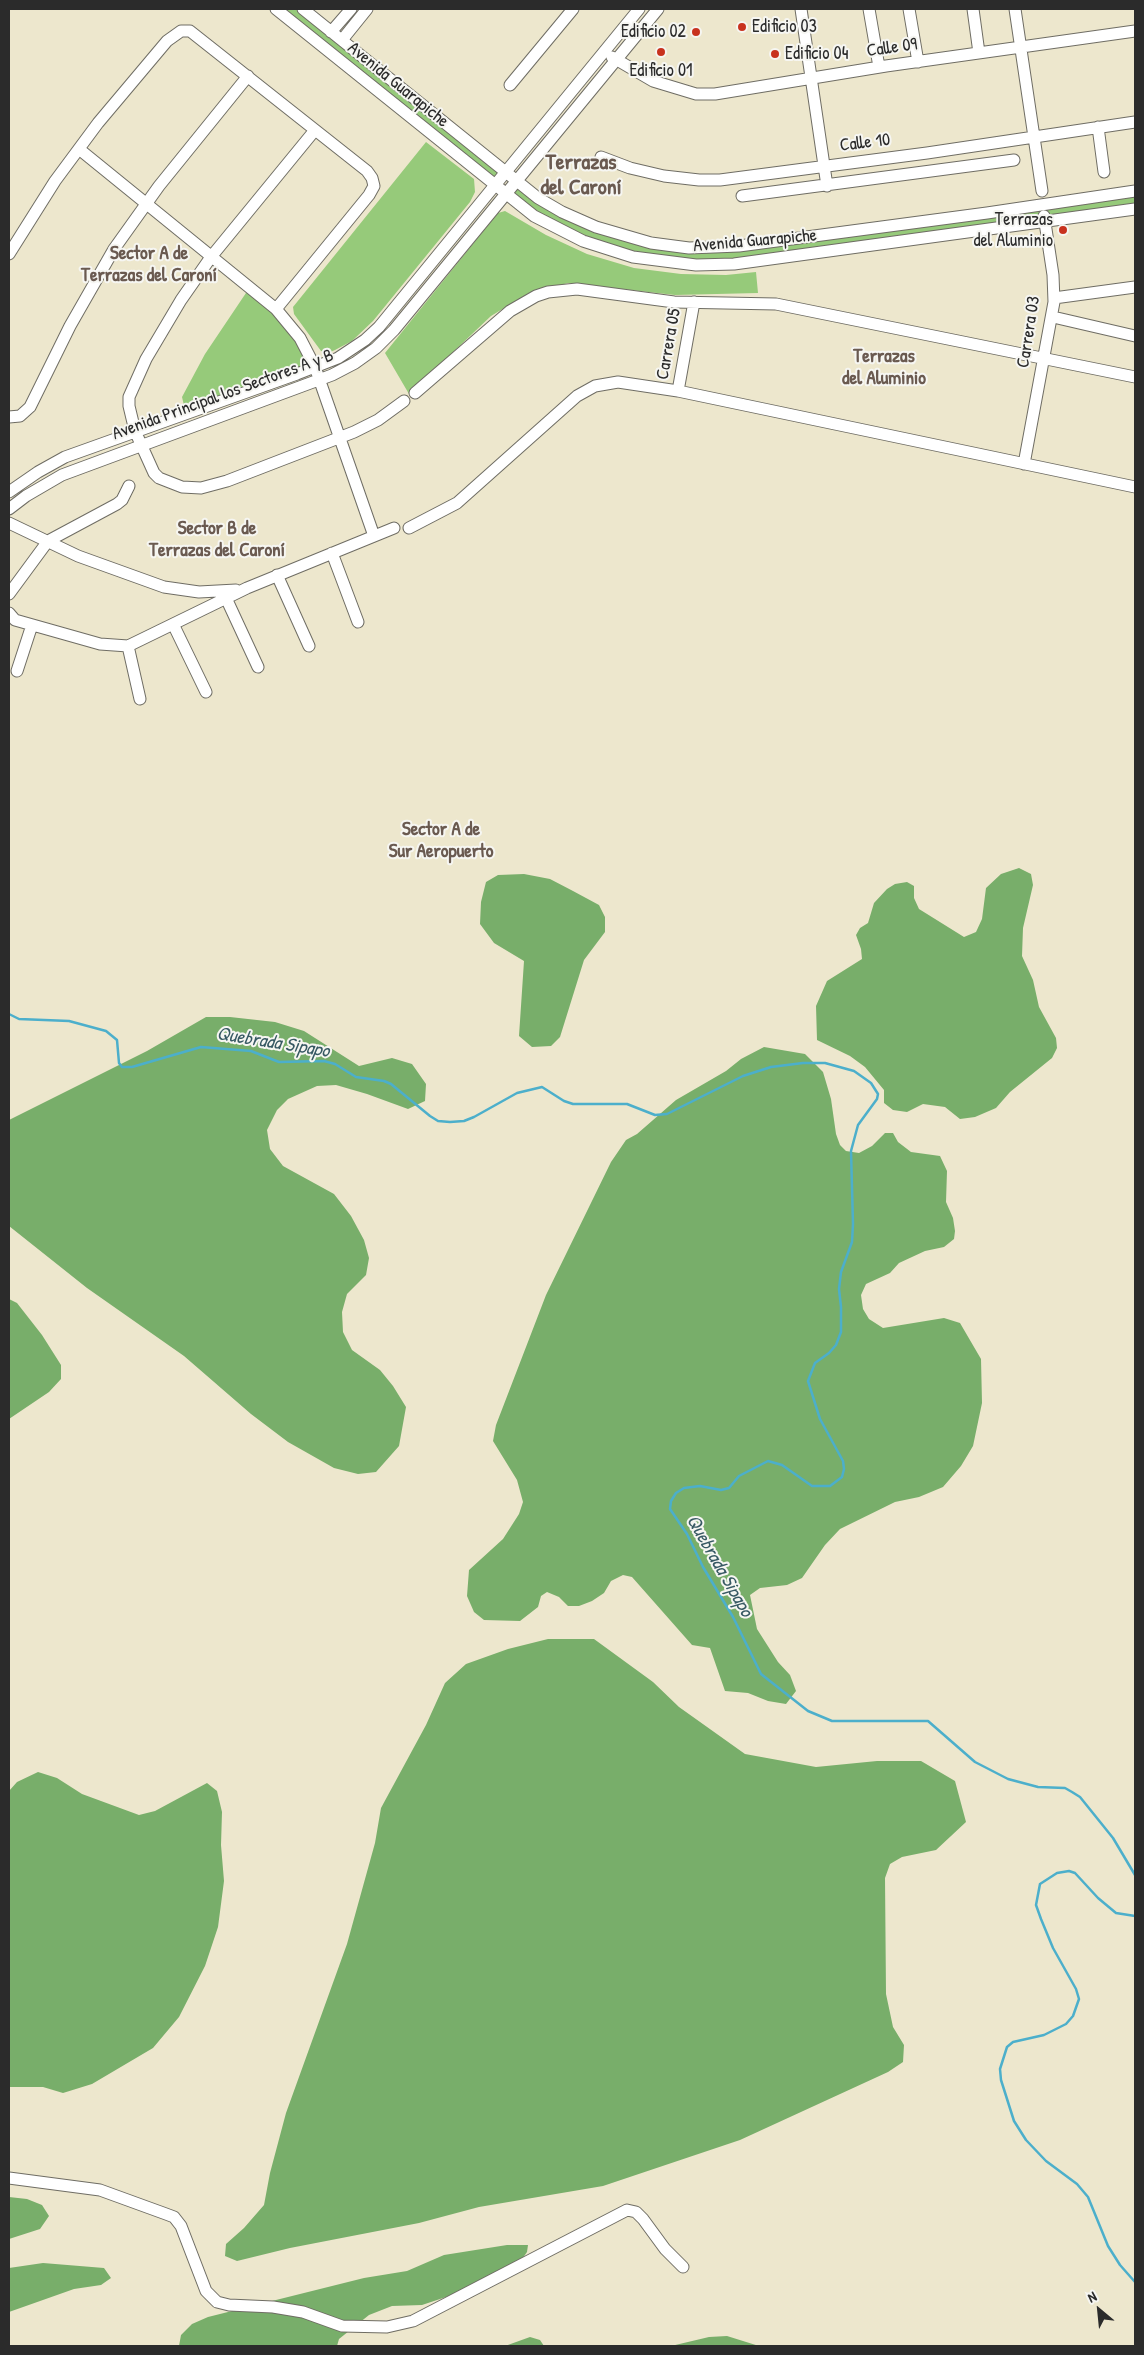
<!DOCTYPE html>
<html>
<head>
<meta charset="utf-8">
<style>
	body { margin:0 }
	#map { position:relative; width:1144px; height:2355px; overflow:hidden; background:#ede7cd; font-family:"Patrick Hand",sans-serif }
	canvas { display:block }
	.frame { position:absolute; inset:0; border:10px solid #2b2b2b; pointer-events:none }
	.north { position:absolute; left:1074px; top:2285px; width:50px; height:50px; -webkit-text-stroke:4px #f6f6f2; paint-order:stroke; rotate:332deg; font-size:14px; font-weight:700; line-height:20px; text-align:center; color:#2b2b2b }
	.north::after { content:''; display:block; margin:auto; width:18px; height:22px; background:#2b2b2b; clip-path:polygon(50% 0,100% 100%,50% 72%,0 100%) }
</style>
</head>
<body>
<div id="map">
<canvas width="1144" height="2355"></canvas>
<div class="frame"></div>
<div class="north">N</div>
</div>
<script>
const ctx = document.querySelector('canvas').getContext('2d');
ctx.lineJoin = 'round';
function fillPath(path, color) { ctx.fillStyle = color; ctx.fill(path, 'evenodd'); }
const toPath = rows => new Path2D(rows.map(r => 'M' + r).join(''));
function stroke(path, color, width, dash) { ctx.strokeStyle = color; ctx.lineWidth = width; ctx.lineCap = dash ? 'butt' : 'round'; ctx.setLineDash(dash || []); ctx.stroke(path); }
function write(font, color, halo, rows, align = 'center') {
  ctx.font = font + ' "Patrick Hand",sans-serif'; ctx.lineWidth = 4; ctx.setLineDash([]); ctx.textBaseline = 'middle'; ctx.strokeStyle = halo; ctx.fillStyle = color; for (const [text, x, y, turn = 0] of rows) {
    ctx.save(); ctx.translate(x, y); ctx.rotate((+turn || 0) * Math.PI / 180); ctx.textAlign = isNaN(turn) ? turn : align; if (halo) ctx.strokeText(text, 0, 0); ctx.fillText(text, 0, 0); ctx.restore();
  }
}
fillPath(toPath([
	[276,9,303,9,504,173,494,185],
	[426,142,474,179,475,192,470,202,373,321,352,341,335,350,328,353,321,351,294,314,293,307],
	[515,181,576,219,689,248,1135,191,1135,209,734,264,608,251,504,194],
	[505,211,546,235,587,254,634,268,681,274,726,275,756,272,758,293,675,295,568,283,529,293,491,316,409,394,385,353,493,219,498,213],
	[250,287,276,309,315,367,186,414,182,397,205,354]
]), '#96ca7a');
fillPath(toPath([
	[1019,868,1031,874,1033,885,1023,928,1022,956,1033,980,1039,1007,1056,1038,1057,1048,1052,1058,1010,1092,996,1108,975,1117,960,1119,945,1107,923,1104,907,1112,893,1110,884,1103,884,1090,865,1067,850,1056,817,1040,816,1006,827,981,862,959,861,949,856,935,860,928,868,923,874,903,887,889,895,884,907,882,914,886,914,898,919,909,964,937,976,932,982,919,986,888,1001,874],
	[524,874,550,879,573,891,599,905,605,917,605,932,584,960,560,1037,551,1046,532,1047,519,1036,524,961,494,943,480,924,481,902,486,882,498,875],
	[206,1017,230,1017,275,1022,304,1031,359,1066,392,1058,412,1064,426,1084,425,1101,408,1109,367,1094,336,1085,317,1086,288,1099,277,1110,267,1130,270,1149,283,1166,334,1194,351,1216,364,1240,369,1258,366,1275,347,1294,342,1312,343,1332,352,1350,380,1370,393,1386,406,1407,399,1446,376,1472,358,1474,334,1468,288,1442,251,1414,184,1356,87,1288,9,1226,9,1120,147,1051],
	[764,1047,805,1054,823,1072,831,1099,836,1134,840,1145,846,1151,859,1153,872,1146,885,1133,893,1133,898,1142,911,1152,940,1156,947,1171,946,1202,953,1218,955,1231,954,1239,944,1247,925,1251,899,1263,890,1273,866,1284,861,1295,863,1309,869,1319,883,1328,944,1318,960,1323,981,1359,982,1403,973,1446,961,1466,943,1487,919,1497,895,1502,840,1529,825,1545,802,1578,787,1585,760,1588,750,1595,757,1629,778,1662,790,1675,796,1691,786,1704,768,1701,748,1693,725,1691,710,1648,692,1645,632,1577,623,1575,611,1581,604,1593,592,1601,579,1606,568,1606,559,1597,547,1592,541,1596,538,1607,520,1621,484,1620,474,1612,467,1596,469,1570,503,1539,519,1514,523,1502,517,1480,493,1441,496,1425,546,1295,611,1162,626,1140,637,1134,676,1100,726,1071,741,1059],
	[9,1299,17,1303,42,1335,61,1365,61,1379,49,1392,9,1419],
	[548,1639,594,1639,653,1682,679,1707,745,1754,816,1767,877,1761,921,1761,955,1781,966,1822,936,1850,902,1857,890,1864,885,1878,886,1994,893,2027,904,2045,903,2062,888,2072,740,2140,603,2186,479,2207,419,2223,290,2248,237,2261,225,2256,226,2244,244,2228,264,2205,270,2173,286,2113,347,1944,375,1843,381,1808,426,1725,445,1683,466,1664,508,1649],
	[38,1772,57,1778,82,1794,139,1815,155,1811,207,1783,217,1791,222,1812,221,1845,224,1881,218,1927,205,1966,179,2017,153,2048,92,2084,63,2093,43,2087,9,2087,9,1791,17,1782],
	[9,2197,27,2199,42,2205,49,2216,40,2229,9,2239],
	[507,2245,528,2245,527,2252,520,2262,461,2292,422,2305,392,2306,369,2315,339,2339,337,2346,179,2346,181,2335,192,2324,208,2317,364,2278,407,2271,444,2255],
	[43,2263,104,2268,111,2278,101,2285,74,2289,9,2312,9,2268],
	[727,2336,759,2346,671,2346,709,2337],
	[530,2337,540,2340,544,2346,505,2346]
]), '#78ae6a');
stroke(toPath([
	[9,1014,19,1019,69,1021,106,1031,117,1040,119,1063,122,1067,132,1067,201,1047,251,1051,279,1062,324,1061,335,1064,356,1077,384,1081,391,1084,430,1116,438,1121,450,1122,464,1121,474,1117,517,1093,542,1087,564,1101,573,1104,627,1104,655,1115,667,1114,743,1076,771,1067,803,1063,825,1063,854,1071,871,1083,878,1094,877,1099,858,1125,851,1151,853,1224,852,1242,841,1272,839,1289,841,1307,841,1332,836,1345,829,1353,815,1363,808,1381,820,1419,843,1461,844,1469,842,1477,830,1486,812,1486,782,1465,768,1461,739,1476,729,1488,721,1490,700,1486,684,1488,676,1493,671,1501,670,1509,687,1534,703,1567,733,1617,761,1674,808,1711,832,1721,928,1721,975,1762,1008,1779,1038,1787,1065,1788,1072,1792,1080,1797,1113,1838,1135,1875],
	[1135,1916,1116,1913,1098,1898,1075,1873,1069,1871,1057,1873,1040,1884,1036,1905,1041,1919,1053,1948,1076,1989,1079,1999,1073,2016,1066,2024,1044,2035,1013,2042,1007,2047,1000,2069,1001,2080,1014,2121,1026,2140,1046,2161,1077,2184,1088,2197,1108,2246,1120,2265,1135,2282]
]), '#4cafcb', 2.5);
const minor = toPath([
	[276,9,534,216,583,241,633,257,696,265,734,264,1135,209],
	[303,9,538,198,562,212,596,227,651,243,689,248,739,246,987,213,1135,191],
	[801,9,827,186],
	[869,9,879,67],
	[909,9,918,62],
	[973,9,979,53],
	[1015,9,1042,191],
	[331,32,351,9],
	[342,40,367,9],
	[612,57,653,81,696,94,715,94,886,66,1135,31],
	[510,85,573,9],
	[1098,127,1104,172],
	[315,130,211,257,181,300,146,359,129,397,129,406,135,431,154,473,159,478,182,487,201,488,227,481,354,432,378,420,404,401],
	[79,149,276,309,300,338,315,367,374,536],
	[601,157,630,168,664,176,699,180,720,180,927,153,1135,122],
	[742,196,1014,160],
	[9,254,55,181,98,123,167,41,181,31,190,31,367,171,372,178,374,186,369,195,276,309],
	[1054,298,1135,287],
	[1053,317,1135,336],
	[678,391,694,302],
	[415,393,510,311,536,296,548,292,577,289,674,302,776,304,1135,377],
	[9,417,20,416,30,407,70,326,114,249,159,186,248,76],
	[1024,464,1054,302,1053,275,1044,216],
	[9,492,38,472,65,457,297,374,338,358,365,340,379,327,639,9],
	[9,509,26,496,62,475,332,375,355,363,376,348,394,330,658,9],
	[9,523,78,556,164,587,199,592,236,590],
	[409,528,457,503,577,396,595,386,618,382,678,391,1135,487],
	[332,553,358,622],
	[277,575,309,646],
	[9,594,48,541,117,504,122,500,129,486],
	[226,598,258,667],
	[9,613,15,620,100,644,128,646,247,588,394,528],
	[173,624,206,692],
	[128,646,140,699],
	[17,671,32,625],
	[9,2178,100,2190,166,2214,174,2217,181,2226,206,2291,217,2302,229,2305,273,2307,303,2312,342,2326,387,2327,413,2321,627,2210,636,2212,643,2219,665,2249,683,2267]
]);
stroke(minor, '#6f6d64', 13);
stroke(minor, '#fff', 11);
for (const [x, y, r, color] of [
	[742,27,5,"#c8321e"],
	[696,32,5,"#c8321e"],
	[661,52,5,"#c8321e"],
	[775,54,5,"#c8321e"],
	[1063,230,5,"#c8321e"]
]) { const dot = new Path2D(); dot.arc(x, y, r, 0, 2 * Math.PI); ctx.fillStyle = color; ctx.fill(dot); stroke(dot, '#f6f6f2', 2); }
write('18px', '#2b2b2b', '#f6f6f2', [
	["Edificio 03",752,27],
	["Edificio 02",686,32,"right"],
	["Edificio 04",785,54],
	["Edificio 01",661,71,"center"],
	["Terrazas",1053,220,"right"],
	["del Aluminio",1053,241,"right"]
], 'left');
write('18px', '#2b2b2b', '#f6f6f2', [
	["Calle 09",892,48,-8],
	["Avenida Guarapiche",398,85,39],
	["Calle 10",865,143,-7],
	["Avenida Guarapiche",755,241,-5],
	["Carrera 03",1029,332,-81],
	["Carrera 05",669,344,-80],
	["Avenida Principal los Sectores A y B",223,395,-20]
]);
write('bold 19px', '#6a5a50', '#f6f6f2', [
	["Sector A de",149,254],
	["Terrazas del Caroní",149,276],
	["Terrazas",884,357],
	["del Aluminio",884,379],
	["Sector B de",217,529],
	["Terrazas del Caroní",217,551],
	["Sector A de",441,830],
	["Sur Aeropuerto",441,852]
]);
write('italic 19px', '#375963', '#f6f6f2', [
	["Quebrada Sipapo",273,1043,9],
	["Quebrada Sipapo",719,1566,60]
]);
write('bold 22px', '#6a5a50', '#f6f6f2', [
	["Terrazas",581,163],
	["del Caroní",581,188]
]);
</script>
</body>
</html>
